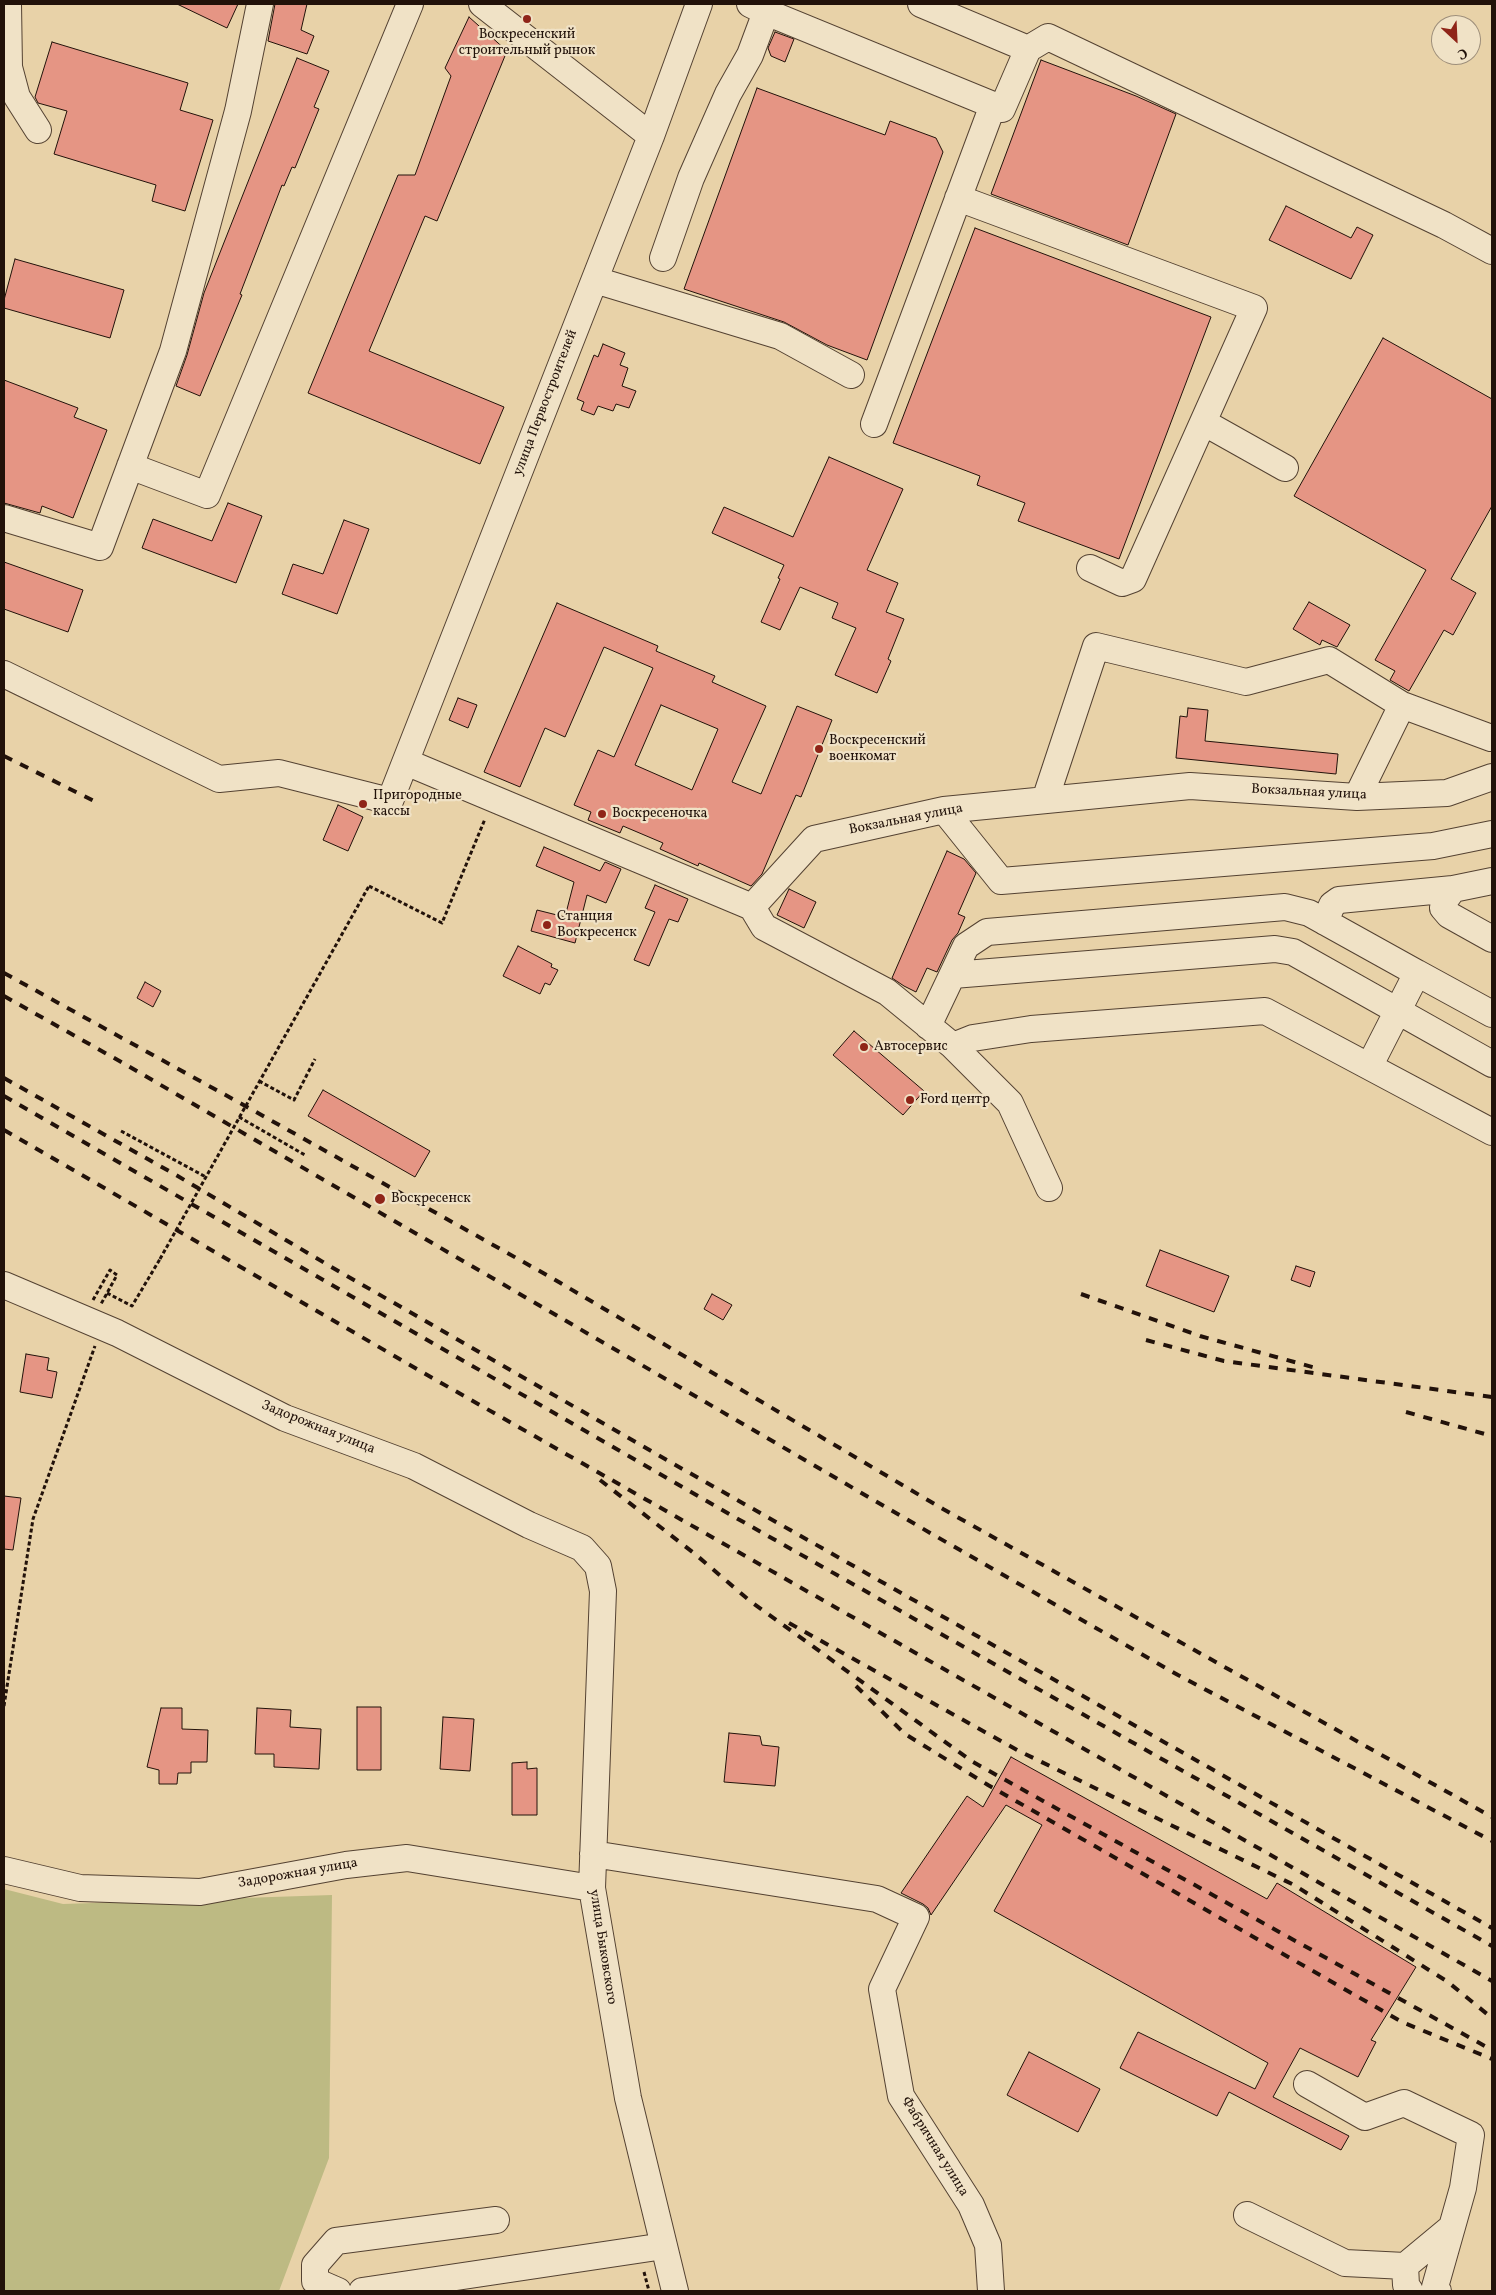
<!DOCTYPE html>
<html>
<head>
<meta charset="utf-8">
<style>
	body { margin:0 }
	#map { position:relative; width:1496px; height:2295px; overflow:hidden; background:#e8d2a8; font-family:Vollkorn,serif }
	canvas { display:block }
	.frame { position:absolute; inset:0; border:5px solid #22120a; pointer-events:none }
	.north { position:absolute; left:1431px; top:15px; width:50px; height:50px; box-sizing:border-box; background:#f0e2c6; border:1px solid #9e8f7b; border-radius:50%; rotate:155deg; font-size:14px; font-weight:700; line-height:20px; text-align:center; color:#22120a }
	.north::after { content:''; display:block; margin:auto; width:18px; height:22px; background:#8f2418; clip-path:polygon(50% 0,100% 100%,50% 72%,0 100%) }
</style>
</head>
<body>
<div id="map">
<canvas width="1496" height="2295"></canvas>
<div class="frame"></div>
<div class="north">С</div>
</div>
<script>
const ctx = document.querySelector('canvas').getContext('2d');
ctx.lineJoin = 'round';
function fillPath(path, color) { ctx.fillStyle = color; ctx.fill(path, 'evenodd'); }
const toPath = rows => new Path2D(rows.map(r => 'M' + r).join(''));
function stroke(path, color, width, dash) { ctx.strokeStyle = color; ctx.lineWidth = width; ctx.lineCap = dash ? 'butt' : 'round'; ctx.setLineDash(dash || []); ctx.stroke(path); }
function write(font, color, halo, rows, align = 'center') {
  ctx.font = font + ' Vollkorn,serif'; ctx.lineWidth = 4.5; ctx.setLineDash([]); ctx.textBaseline = 'middle'; ctx.strokeStyle = halo; ctx.fillStyle = color; for (const [text, x, y, turn = 0] of rows) {
    ctx.save(); ctx.translate(x, y); ctx.rotate((+turn || 0) * Math.PI / 180); ctx.textAlign = isNaN(turn) ? turn : align; if (halo) ctx.strokeText(text, 0, 0); ctx.fillText(text, 0, 0); ctx.restore();
  }
}
fillPath(toPath([
	[4,1889,63,1904,332,1895,329,2158,279,2291,4,2291]
]), '#bdba83');
const building = toPath([
	[177,4,238,4,227,28,177,4],
	[275,4,307,4,301,30,314,36,307,54,268,41,275,4],
	[469,17,507,51,437,221,425,216,369,351,504,407,480,464,308,393,398,175,415,175,451,76,445,68,469,17],
	[775,32,794,39,785,62,771,56,768,48,775,32],
	[52,42,188,83,180,110,213,120,185,211,152,201,156,185,54,154,67,111,38,103,35,97,52,42],
	[297,58,329,71,314,107,319,109,295,168,292,167,284,186,282,185,240,294,242,295,200,396,176,386,187,355,204,293,297,58],
	[1041,60,1136,96,1176,114,1128,245,991,194,1041,60],
	[757,88,885,135,890,121,936,138,943,152,867,360,827,345,784,322,684,289,757,88],
	[1286,206,1351,238,1357,227,1373,235,1351,279,1269,240,1286,206],
	[975,228,1211,317,1119,559,1018,521,1025,503,977,485,980,476,893,443,975,228],
	[15,259,124,290,110,338,4,308,4,300,15,259],
	[1383,338,1492,399,1492,506,1451,579,1476,593,1453,635,1444,630,1409,691,1390,680,1395,671,1375,660,1426,570,1294,496,1383,338],
	[603,344,625,353,620,365,628,368,622,386,636,391,629,408,616,404,613,411,598,406,594,415,581,410,584,402,577,399,594,355,598,357,603,344],
	[4,380,78,408,74,417,107,430,73,518,42,506,40,513,4,503,4,380],
	[829,457,903,489,867,570,898,583,886,612,904,619,888,659,891,661,877,693,835,675,856,628,832,618,838,603,800,587,780,630,761,622,780,579,778,578,784,565,712,533,724,507,793,537,829,457],
	[228,503,262,516,236,583,142,548,153,519,212,541,228,503],
	[344,520,369,529,337,614,282,594,293,564,323,574,344,520],
	[4,562,83,590,68,632,4,609,4,562],
	[1309,602,1350,625,1337,647,1322,640,1320,645,1293,629,1309,602],
	[557,603,658,646,656,651,715,676,712,682,766,706,732,782,761,794,797,706,832,720,801,797,796,795,762,874,751,886,699,863,698,866,660,849,663,843,623,826,620,833,588,820,591,812,574,805,598,750,614,757,653,668,604,647,565,737,545,728,520,787,484,772,557,603],
	[661,705,718,729,692,790,635,765,661,705],
	[458,698,477,705,468,728,449,720,458,698],
	[1188,708,1208,710,1205,741,1338,754,1336,774,1176,758,1180,716,1187,717,1188,708],
	[338,805,363,817,348,851,323,840,338,805],
	[544,847,600,871,605,862,621,869,606,903,587,895,575,943,531,931,537,910,565,917,574,882,536,866,544,847],
	[947,851,964,859,976,873,958,914,965,917,958,933,952,940,937,972,927,968,916,992,904,986,892,978,947,851],
	[655,885,688,899,678,922,669,919,649,966,634,960,655,912,645,908,655,885],
	[789,889,816,902,804,928,777,915,789,889],
	[518,946,552,964,551,967,558,970,550,985,545,983,540,994,503,976,518,946],
	[145,982,161,991,153,1007,137,998,145,982],
	[854,1031,924,1091,903,1115,833,1055,854,1031],
	[323,1090,430,1151,415,1177,308,1116,323,1090],
	[1160,1250,1229,1276,1214,1312,1146,1286,1160,1250],
	[1296,1266,1315,1272,1310,1287,1291,1280,1296,1266],
	[712,1294,732,1305,723,1320,704,1309,712,1294],
	[26,1354,49,1358,47,1370,57,1372,52,1398,20,1392,26,1354],
	[4,1496,21,1498,13,1550,4,1549,4,1496],
	[357,1707,381,1707,381,1770,357,1770,357,1707],
	[161,1708,182,1708,182,1729,208,1730,207,1762,191,1762,191,1773,178,1773,177,1784,159,1784,159,1770,147,1767,161,1708],
	[257,1708,291,1710,290,1727,321,1729,319,1769,274,1767,274,1754,255,1754,257,1708],
	[443,1717,474,1719,470,1771,440,1769,443,1717],
	[729,1733,760,1736,762,1745,779,1747,775,1786,724,1782,729,1733],
	[1011,1757,1267,1899,1277,1883,1416,1967,1371,2040,1376,2042,1358,2077,1300,2048,1273,2097,1349,2136,1341,2150,1229,2092,1217,2116,1120,2068,1138,2032,1255,2089,1268,2063,994,1911,1042,1825,1006,1805,931,1915,928,1908,923,1904,901,1893,967,1796,983,1807,1011,1757],
	[527,1762,527,1769,537,1768,537,1815,512,1815,512,1763,527,1762],
	[1029,2052,1100,2089,1078,2132,1007,2095,1029,2052]
]);
fillPath(building, '#e59584');
stroke(building, '#22120a', 1);
const minor = toPath([
	[8,4,9,67,17,97,38,130],
	[482,4,651,136],
	[750,4,766,12,993,105,874,424],
	[921,4,1028,49,1002,109,993,105],
	[1028,49,1048,37,1444,225,1492,251],
	[958,198,1254,308,1133,579,1122,583,1090,568],
	[663,258,691,178,728,94,750,55,766,12],
	[595,280,780,336,851,375],
	[1203,422,1285,468],
	[130,466,207,495,410,4],
	[4,518,100,547,173,351,238,111,260,4],
	[4,674,219,779,279,773,390,801,651,136,699,4],
	[1402,705,1491,738],
	[406,762,752,907],
	[1045,800,1096,646,1246,682,1329,660,1402,705,1357,797],
	[944,810,1001,881,1433,846,1492,834],
	[1492,881,1453,889,1445,900,1443,908,1449,915,1492,939],
	[752,907,814,839,944,810,1190,786,1357,797,1447,793,1492,777],
	[752,907,764,927,887,992,953,1046,1010,1103,1049,1188],
	[1325,922,1332,905,1339,900,1453,889],
	[1417,973,1492,1014],
	[953,975,1275,949,1293,952,1492,1064],
	[928,1026,966,946,987,932,1285,907,1309,913,1417,973,1370,1065],
	[953,1046,973,1038,1031,1029,1265,1011,1492,1132],
	[4,1285,117,1333,285,1418,414,1466,529,1525,582,1548,598,1566,603,1591,592,1888,628,2098,675,2291],
	[593,1854,877,1899,916,1917,882,1989,901,2096,971,2205,988,2245,991,2291],
	[4,1870,80,1888,200,1892,346,1865,407,1858,592,1888],
	[1307,2084,1365,2117,1404,2103,1471,2135,1463,2188,1435,2287,1438,2291],
	[1247,2215,1345,2263,1405,2266],
	[338,2291,315,2281,315,2265,336,2241,496,2220],
	[362,2291,664,2246],
	[1410,2291,1406,2285,1405,2266,1452,2227]
]);
stroke(minor, '#544232', 28);
stroke(toPath([
	[369,886,442,923,485,819],
	[259,1081,294,1100,315,1059],
	[239,1117,305,1155],
	[121,1131,206,1177],
	[107,1293,132,1306,160,1259],
	[93,1300,110,1270,117,1275,101,1304],
	[4,1706,33,1519,95,1346],
	[644,2272,649,2291]
]), '#22120a', 3, [4, 2.5]);
stroke(minor, '#f0e2c6', 26);
stroke(toPath([
	[4,756,94,801],
	[4,973,240,1103,552,1278,943,1509,1492,1817],
	[4,996,123,1063,932,1534,1178,1675,1492,1841],
	[4,1078,176,1175,328,1265,672,1463,1492,1928],
	[4,1096,731,1515,1492,1946],
	[4,1130,436,1380,1492,1981],
	[1081,1294,1200,1336,1316,1368],
	[1146,1340,1224,1361,1492,1397],
	[1406,1412,1492,1436],
	[600,1480,695,1554,750,1601,973,1762,1492,2050],
	[789,1623,1019,1751,1294,1885,1448,1982,1492,2018],
	[856,1686,905,1734,988,1785,1402,2022,1492,2059]
]), '#22120a', 4, [9, 9]);
stroke(toPath([
	[160,1259,369,886]
]), '#22120a', 3, [4, 2.5]);
for (const [x, y, r, color] of [
	[527,19,5,"#8f2418"],
	[819,749,5,"#8f2418"],
	[363,804,5,"#8f2418"],
	[602,814,5,"#8f2418"],
	[547,925,5,"#8f2418"],
	[864,1047,5,"#8f2418"],
	[910,1100,5,"#8f2418"],
	[380,1199,6,"#8f2418"]
]) { const dot = new Path2D(); dot.arc(x, y, r, 0, 2 * Math.PI); ctx.fillStyle = color; ctx.fill(dot); stroke(dot, '#f0e2c6', 2); }
write('14px', '#22120a', '#f0e2c6', [
	["Воскресенский",527,35,"center"],
	["строительный рынок",527,51,"center"],
	["Воскресенский",829,741],
	["военкомат",829,757],
	["Пригородные",373,796],
	["кассы",373,812],
	["Воскресеночка",612,814],
	["Станция",557,917],
	["Воскресенск",557,933],
	["Автосервис",874,1047],
	["Ford центр",920,1100],
	["Воскресенск",391,1199]
], 'left');
write('14px', '#22120a', '#f0e2c6', [
	["улица Первостроителей",546,403,-69],
	["Вокзальная улица",1309,793,3],
	["Вокзальная улица",906,820,-11],
	["Задорожная улица",318,1428,22],
	["Задорожная улица",298,1874,-10],
	["улица Быковского",602,1947,81],
	["Фабричная улица",934,2147,58]
]);
</script>
</body>
</html>
